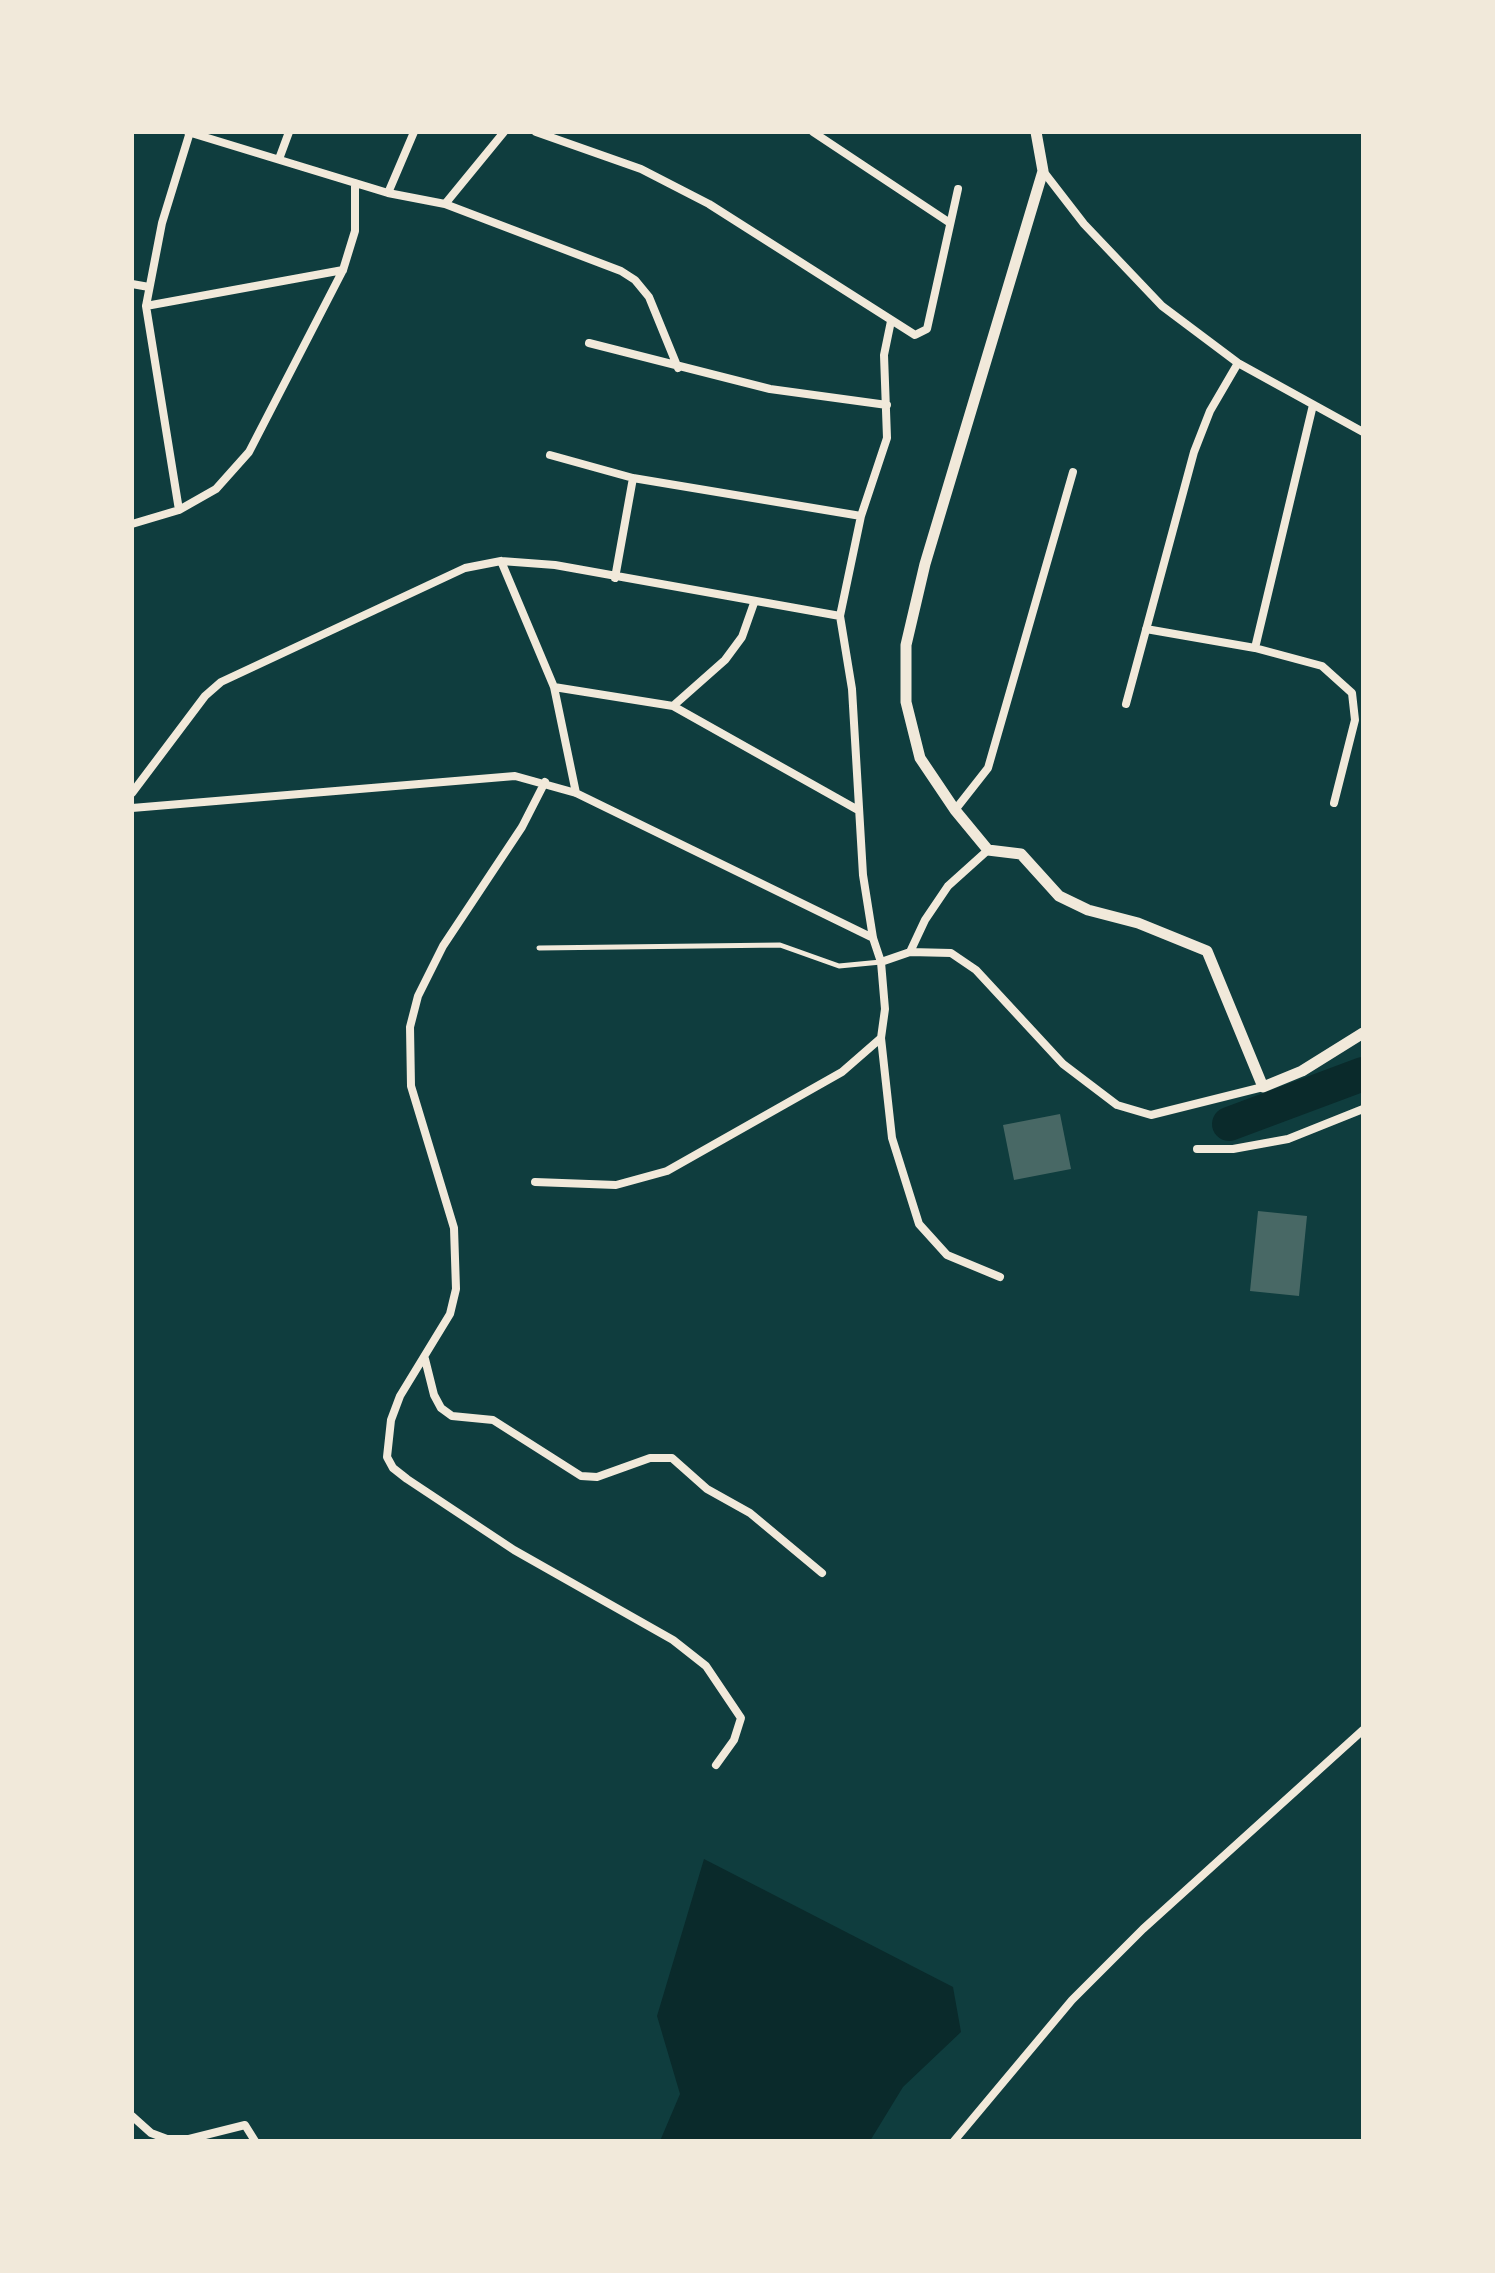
<!DOCTYPE html>
<html>
<head>
<meta charset="utf-8">
<style>
	body { margin:0 }
	#map { position:relative; width:1495px; height:2273px; overflow:hidden; background:#0f3d3e; font-family:Helvetica,sans-serif }
	canvas { display:block }
	.frame { position:absolute; inset:0; border:134px solid #f1e9da; pointer-events:none }
</style>
</head>
<body>
<div id="map">
<canvas width="1495" height="2273"></canvas>
<div class="frame"></div>
</div>
<script>
const ctx = document.querySelector('canvas').getContext('2d');
ctx.lineJoin = 'round';
function fillPath(path, color) { ctx.fillStyle = color; ctx.fill(path, 'evenodd'); }
const toPath = rows => new Path2D(rows.map(r => 'M' + r).join(''));
function stroke(path, color, width, dash) { ctx.strokeStyle = color; ctx.lineWidth = width; ctx.lineCap = dash ? 'butt' : 'round'; ctx.setLineDash(dash || []); ctx.stroke(path); }
fillPath(toPath([
	[704,1859,953,1987,961,2032,903,2087,870,2141,660,2141,680,2094,657,2016]
]), '#0a2a2b');
stroke(toPath([
	[1229,1124,1363,1074]
]), '#0a2a2b', 34);
fillPath(toPath([
	[1060,1114,1071,1169,1014,1180,1003,1125],
	[1258,1211,1307,1216,1299,1296,1250,1291]
]), '#486865');
stroke(toPath([
	[539,948,780,945,839,966,881,962]
]), '#f1e9da', 5);
stroke(toPath([
	[188,132,388,193,445,204,621,271,635,280,649,297,678,368],
	[536,132,641,169,709,204,915,335,927,329,958,189],
	[813,132,950,223],
	[279,159,289,132],
	[1043,171,1084,224,1162,306,1238,363,1363,432],
	[388,193,414,132],
	[445,204,504,132],
	[132,284,149,287],
	[146,306,343,270],
	[589,343,770,389,887,405],
	[550,455,633,478,861,516],
	[179,510,146,306,162,223,190,132],
	[132,524,179,510,216,489,249,452,343,270,355,231,355,183],
	[501,561,554,687,576,793],
	[615,578,633,478],
	[1146,629,1255,648,1322,666,1352,693,1355,720,1334,803],
	[1255,648,1313,405],
	[554,687,673,706,858,810],
	[1126,704,1194,452,1210,411,1238,363],
	[673,706,725,660,742,637,754,603],
	[545,782,522,827,443,946,418,996,410,1027,411,1086,454,1228,456,1289,450,1314,400,1396,391,1420,387,1457,393,1468,407,1479,514,1550,673,1640,706,1666,741,1718,734,1740,716,1765],
	[132,793,205,696,221,682,465,568,501,561,555,565,840,616],
	[132,808,515,776,576,793,873,938],
	[955,810,988,768,1073,472],
	[910,952,951,953,976,970,1063,1064,1117,1105,1151,1115,1263,1087],
	[881,962,910,952,925,920,948,886,988,850],
	[881,1038,892,1138,919,1224,947,1255,1000,1277],
	[1197,1149,1233,1149,1288,1139,1363,1109],
	[535,1182,616,1185,667,1171,842,1072,881,1038,885,1009,881,962,873,938,863,875,852,689,840,616,861,516,887,438,884,355,891,321],
	[425,1359,434,1395,441,1408,452,1416,493,1420,581,1476,597,1477,650,1458,672,1458,707,1489,750,1513,822,1573],
	[132,2116,151,2133,167,2139,189,2139,245,2125,255,2141],
	[954,2141,1072,2000,1143,1929,1363,1730]
]), '#f1e9da', 8);
stroke(toPath([
	[1036,132,1043,171,925,564,906,645,906,702,920,758,955,810,988,850,1021,854,1059,896,1088,910,1138,923,1207,951,1263,1087,1302,1071,1363,1033]
]), '#f1e9da', 11);
</script>
</body>
</html>
